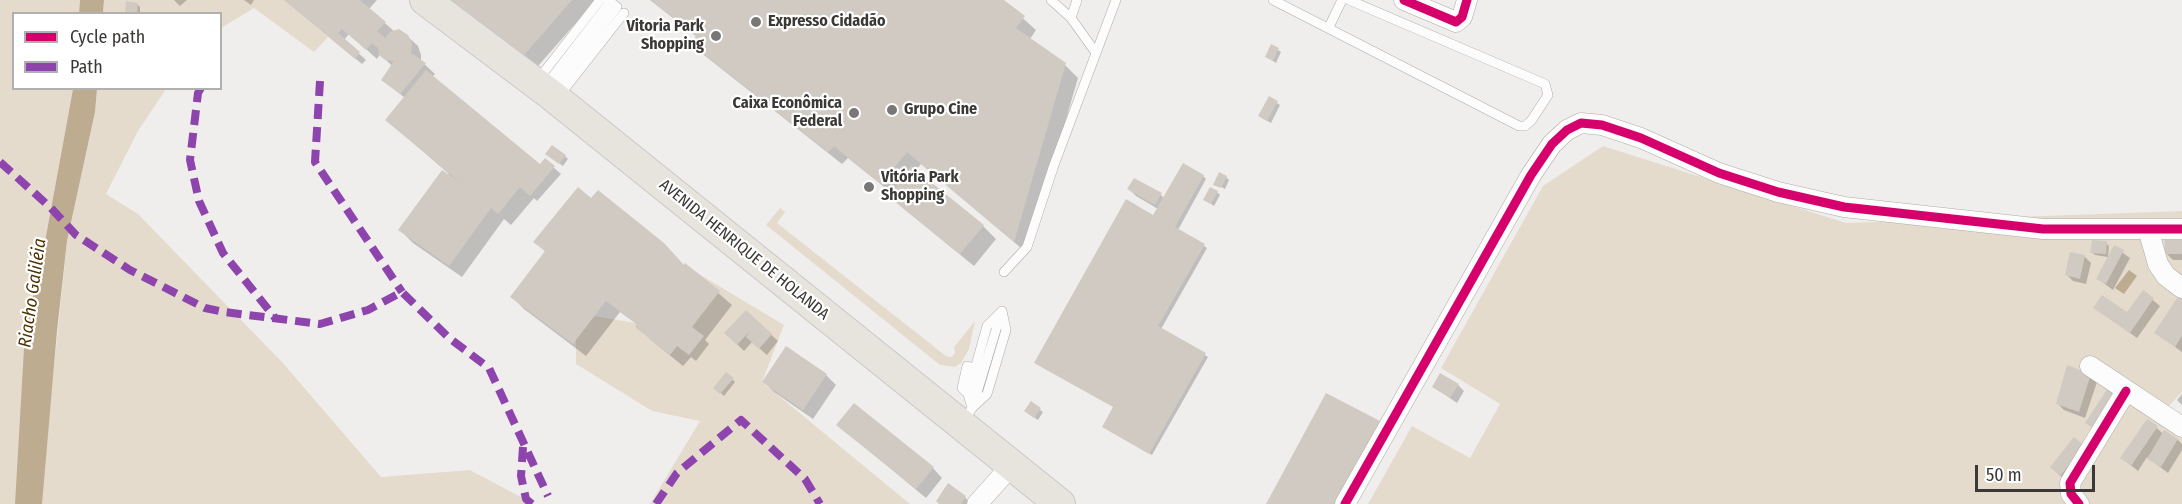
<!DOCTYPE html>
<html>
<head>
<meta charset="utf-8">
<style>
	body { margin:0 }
	#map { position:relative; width:2182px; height:504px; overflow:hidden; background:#f0eeec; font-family:"Fira Sans Condensed",sans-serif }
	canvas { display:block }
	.legend { position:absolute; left:12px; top:12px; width:210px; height:78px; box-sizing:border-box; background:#fff; border:2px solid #b0b0af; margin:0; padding:8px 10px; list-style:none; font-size:18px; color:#3a3937 }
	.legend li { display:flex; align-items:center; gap:12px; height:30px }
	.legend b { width:30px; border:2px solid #b0b0af }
	.scale { position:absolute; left:1975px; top:465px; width:120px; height:27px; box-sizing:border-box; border:3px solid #3a3937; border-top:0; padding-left:8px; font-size:18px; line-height:21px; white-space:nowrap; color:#3a3937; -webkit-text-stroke:4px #fff; paint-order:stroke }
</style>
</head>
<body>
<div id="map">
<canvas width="2182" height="504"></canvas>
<ul class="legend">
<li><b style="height:8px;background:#d6006c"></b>Cycle path</li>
<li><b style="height:8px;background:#8e44ad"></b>Path</li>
</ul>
<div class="scale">50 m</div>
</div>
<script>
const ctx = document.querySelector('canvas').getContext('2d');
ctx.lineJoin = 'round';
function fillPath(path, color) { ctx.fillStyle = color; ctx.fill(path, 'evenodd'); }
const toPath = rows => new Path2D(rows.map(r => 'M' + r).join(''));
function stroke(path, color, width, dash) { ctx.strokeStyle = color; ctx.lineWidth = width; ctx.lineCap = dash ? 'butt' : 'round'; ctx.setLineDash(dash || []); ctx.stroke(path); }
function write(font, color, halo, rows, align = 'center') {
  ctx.font = font + ' "Fira Sans Condensed",sans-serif'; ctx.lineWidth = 4.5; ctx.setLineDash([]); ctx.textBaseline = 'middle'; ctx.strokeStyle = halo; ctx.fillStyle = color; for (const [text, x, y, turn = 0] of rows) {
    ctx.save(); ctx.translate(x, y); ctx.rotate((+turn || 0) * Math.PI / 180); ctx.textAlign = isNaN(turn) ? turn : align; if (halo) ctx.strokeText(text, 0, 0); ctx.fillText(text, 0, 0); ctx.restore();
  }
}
fillPath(toPath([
	[0,0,80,0,79,13,14,14,14,88,73,89,44,247,25,331,18,504,0,504],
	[104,0,284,0,328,37,314,52,254,8,221,28,220,14,103,14],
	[97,88,166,89,138,131,106,194,138,214,282,362,381,477,470,470,534,504,40,504,67,241,95,112],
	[1603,146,1846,223,2182,211,2182,392,2168,407,2182,418,2182,504,1368,504,1412,426,1470,458,1500,404,1441,368,1543,186],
	[780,208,785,212,777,223,946,356,952,357,955,353,954,347,975,321,969,349,961,363,955,367,940,365,766,225],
	[684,265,784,325,762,382,910,504,650,504,700,421,652,411,576,364,576,313,636,323]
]), '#e5dbcd');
fillPath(toPath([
	[80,0,104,0,103,13,79,13],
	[73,89,97,89,95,112,67,241,57,331,42,504,15,504,25,331,44,247],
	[2129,270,2137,276,2124,294,2115,288]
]), '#beac91');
fillPath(toPath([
	[174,0,187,0,180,6],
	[244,0,254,0,251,5],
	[284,0,377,0,369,9,395,32,407,36,418,46,421,55,421,61,435,74,432,77,540,166,545,160,561,174,537,201,534,198,511,225,504,219,462,277,413,243,400,230,449,174,387,120,405,98,383,80,392,66,380,54,377,59,349,34,344,40,366,60,362,64],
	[439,0,596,0,531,74],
	[650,0,1002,0,1036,30,1030,39,1065,65,1078,78,1027,253,921,164,915,171,983,226,996,239,974,266,904,209,891,196,893,194,848,158,842,164,704,55,692,43,697,37],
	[137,4,140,7,140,14,126,14],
	[1272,46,1281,52,1276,63,1267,57],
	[1269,98,1280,105,1271,123,1262,118],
	[565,156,568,159,563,166,550,157],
	[1203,176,1206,179,1178,230,1207,248,1161,329,1208,357,1152,455,1104,427,1115,408,1154,217,1158,209,1136,196,1129,189,1161,195,1164,198],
	[1226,177,1229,180,1225,189,1216,184],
	[1217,192,1220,195,1214,206,1208,202],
	[2182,241,2182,260,2173,260,2167,254],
	[535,242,684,267,686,265,732,305,705,340,709,344,696,361,691,357,683,366,650,339,638,325,620,312,586,356,524,309,512,297,546,252],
	[2106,243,2109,246,2108,257,2095,255,2092,252],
	[2115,247,2130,258,2113,290,2098,279],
	[2084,256,2091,263,2086,284,2073,281,2067,275],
	[2143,292,2160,306,2137,338,2095,308,2128,314],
	[2182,299,2182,352,2156,333],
	[746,312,778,341,767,355,752,342,744,351,726,333],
	[726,374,735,382,724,396,715,388],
	[826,375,836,385,813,419,774,392,764,382],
	[2091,376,2097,382,2085,418,2064,410,2058,404],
	[1458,385,1464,391,1457,403,1434,387],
	[2182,394,2182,405,2177,400],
	[1031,403,1043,412,1038,420,1029,414],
	[838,425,933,468,942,478,926,498],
	[2157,428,2163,434,2165,432,2178,440,2182,444,2182,450,2168,473,2147,457,2138,471,2122,458],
	[2074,439,2068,482,2058,474],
	[965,497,971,504,940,504]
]), '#0003');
fillPath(toPath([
	[284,0,360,0,386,22,377,31,385,38,390,32,399,29,408,35,412,44,411,53,426,63,400,94,381,80,394,61,385,60,379,55,378,48,372,43,366,50,342,29,338,33,360,52,355,59],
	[441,0,572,0,518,62],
	[651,0,1004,0,1025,16,1016,28,1066,63,1014,242,907,152,881,184,834,146,828,152,690,43,696,36],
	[126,1,138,3,137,14,125,14],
	[1271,44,1279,48,1273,61,1265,57],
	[426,70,540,164,545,158,555,166,530,196,520,187,498,214,491,208,449,266,398,230,442,170,461,183,385,120],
	[1269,96,1278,101,1267,121,1258,116],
	[552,145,566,155,559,164,545,154],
	[1183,163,1204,175,1175,227,1205,244,1158,326,1206,353,1149,454,1102,427,1113,407,1034,363,1126,199,1153,215],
	[911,166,984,225,960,254,889,197],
	[1219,172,1227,176,1221,188,1213,185],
	[1134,178,1162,193,1155,205,1127,189],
	[578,187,591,198,598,190,664,243,684,265,685,263,720,291,692,327,704,336,689,355,677,346,670,355,635,327,637,324,606,301,573,344,510,297,545,251,533,242],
	[1210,187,1218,191,1211,204,1203,200],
	[2092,240,2107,241,2106,254,2090,253],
	[2165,240,2182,240,2182,254,2165,254],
	[2114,245,2124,250,2106,284,2096,279],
	[2070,252,2085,255,2080,279,2065,275],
	[2143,290,2154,298,2130,333,2093,308,2102,295,2127,312],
	[2179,295,2182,298,2182,336,2175,347,2154,333],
	[746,310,772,334,759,349,746,337,749,332,737,345,724,333],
	[786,346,827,374,803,410,762,382],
	[2067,365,2091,374,2079,412,2056,404],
	[726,372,734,378,720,394,713,388],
	[1440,373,1459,384,1450,398,1432,387],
	[2108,388,2119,395,2096,430,2085,423],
	[1326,393,1380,421,1335,504,1266,504],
	[1031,401,1041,408,1034,418,1024,411],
	[854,403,934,467,916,489,836,425],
	[2147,419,2158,426,2131,466,2120,458],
	[2164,430,2178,439,2161,467,2147,459],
	[2074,437,2085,446,2060,476,2050,467],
	[948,483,966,496,961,504,939,504,936,501]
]), '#d0cac2');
const service = toPath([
	[1051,0,1071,18],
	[1077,0,1071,18,1096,53],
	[1273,0,1519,126,1525,126,1531,121,1548,95,1545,84,1349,0],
	[1329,27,1342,0],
	[537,81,600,0],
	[546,85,610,2],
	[553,90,617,7,608,0],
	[559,96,624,13],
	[1004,272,1027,247,1054,165,1116,0],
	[968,394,962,388,967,366,979,369],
	[973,406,1001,313],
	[972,408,968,394,987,326,1002,311],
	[964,421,972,408,987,394,1006,330,1002,311]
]);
const minor = toPath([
	[1404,0,1456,22,1462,17,1467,0],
	[2148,229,2158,264,2166,276,2182,288],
	[2090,366,2182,427],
	[977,504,1012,465],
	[1345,504,1531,175,1552,144,1567,130,1581,123,1602,125,1641,138,1719,173,1778,192,1844,207,2043,229,2182,229],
	[2079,504,2071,494,2070,483,2126,391]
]);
const primary = toPath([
	[425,0,550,94,1060,504]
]);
stroke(service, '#adacaa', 10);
stroke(minor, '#adacaa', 21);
stroke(primary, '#cac9c8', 32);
stroke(service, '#fdfcfc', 9);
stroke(minor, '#fdfcfc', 20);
stroke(primary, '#e7e3dd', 30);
stroke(toPath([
	[320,81,315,162,402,292],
	[201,88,198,93,190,160,199,201,223,253,276,319],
	[0,162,51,208,76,235,130,270,205,308,224,312,320,324,368,310,402,292,449,338,489,368,548,496],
	[523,447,521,476,526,499,532,504],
	[656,504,677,473,741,420,805,479,820,504]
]), '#8e44ad', 8, [15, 8]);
stroke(toPath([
	[1404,0,1456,22,1462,17,1467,0],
	[1345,504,1531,175,1552,144,1567,130,1581,123,1602,125,1641,138,1719,173,1778,192,1844,207,2043,229,2182,229],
	[2079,504,2071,494,2070,483,2126,391]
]), '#d6006c', 9);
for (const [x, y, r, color] of [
	[756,22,6,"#7a7876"],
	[716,36,6,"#7a7876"],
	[892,110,6,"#7a7876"],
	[854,113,6,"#7a7876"],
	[869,187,6,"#7a7876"]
]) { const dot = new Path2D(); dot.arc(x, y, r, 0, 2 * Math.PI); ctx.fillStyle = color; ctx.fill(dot); stroke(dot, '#fff', 2); }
write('bold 16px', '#3a3937', '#fff', [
	["Expresso Cidadão",768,22],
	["Vitoria Park",704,27,"right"],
	["Shopping",704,45,"right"],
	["Caixa Econômica",842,104,"right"],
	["Federal",842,122,"right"],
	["Grupo Cine",904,110],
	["Vitória Park",881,178],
	["Shopping",881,196]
], 'left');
write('16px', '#3a3937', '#fff', [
	["AVENIDA HENRIQUE DE HOLANDA",744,250,39]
]);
write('italic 18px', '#4c3200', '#fff', [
	["Riacho Galiléia",33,293,-82]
]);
</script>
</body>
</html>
